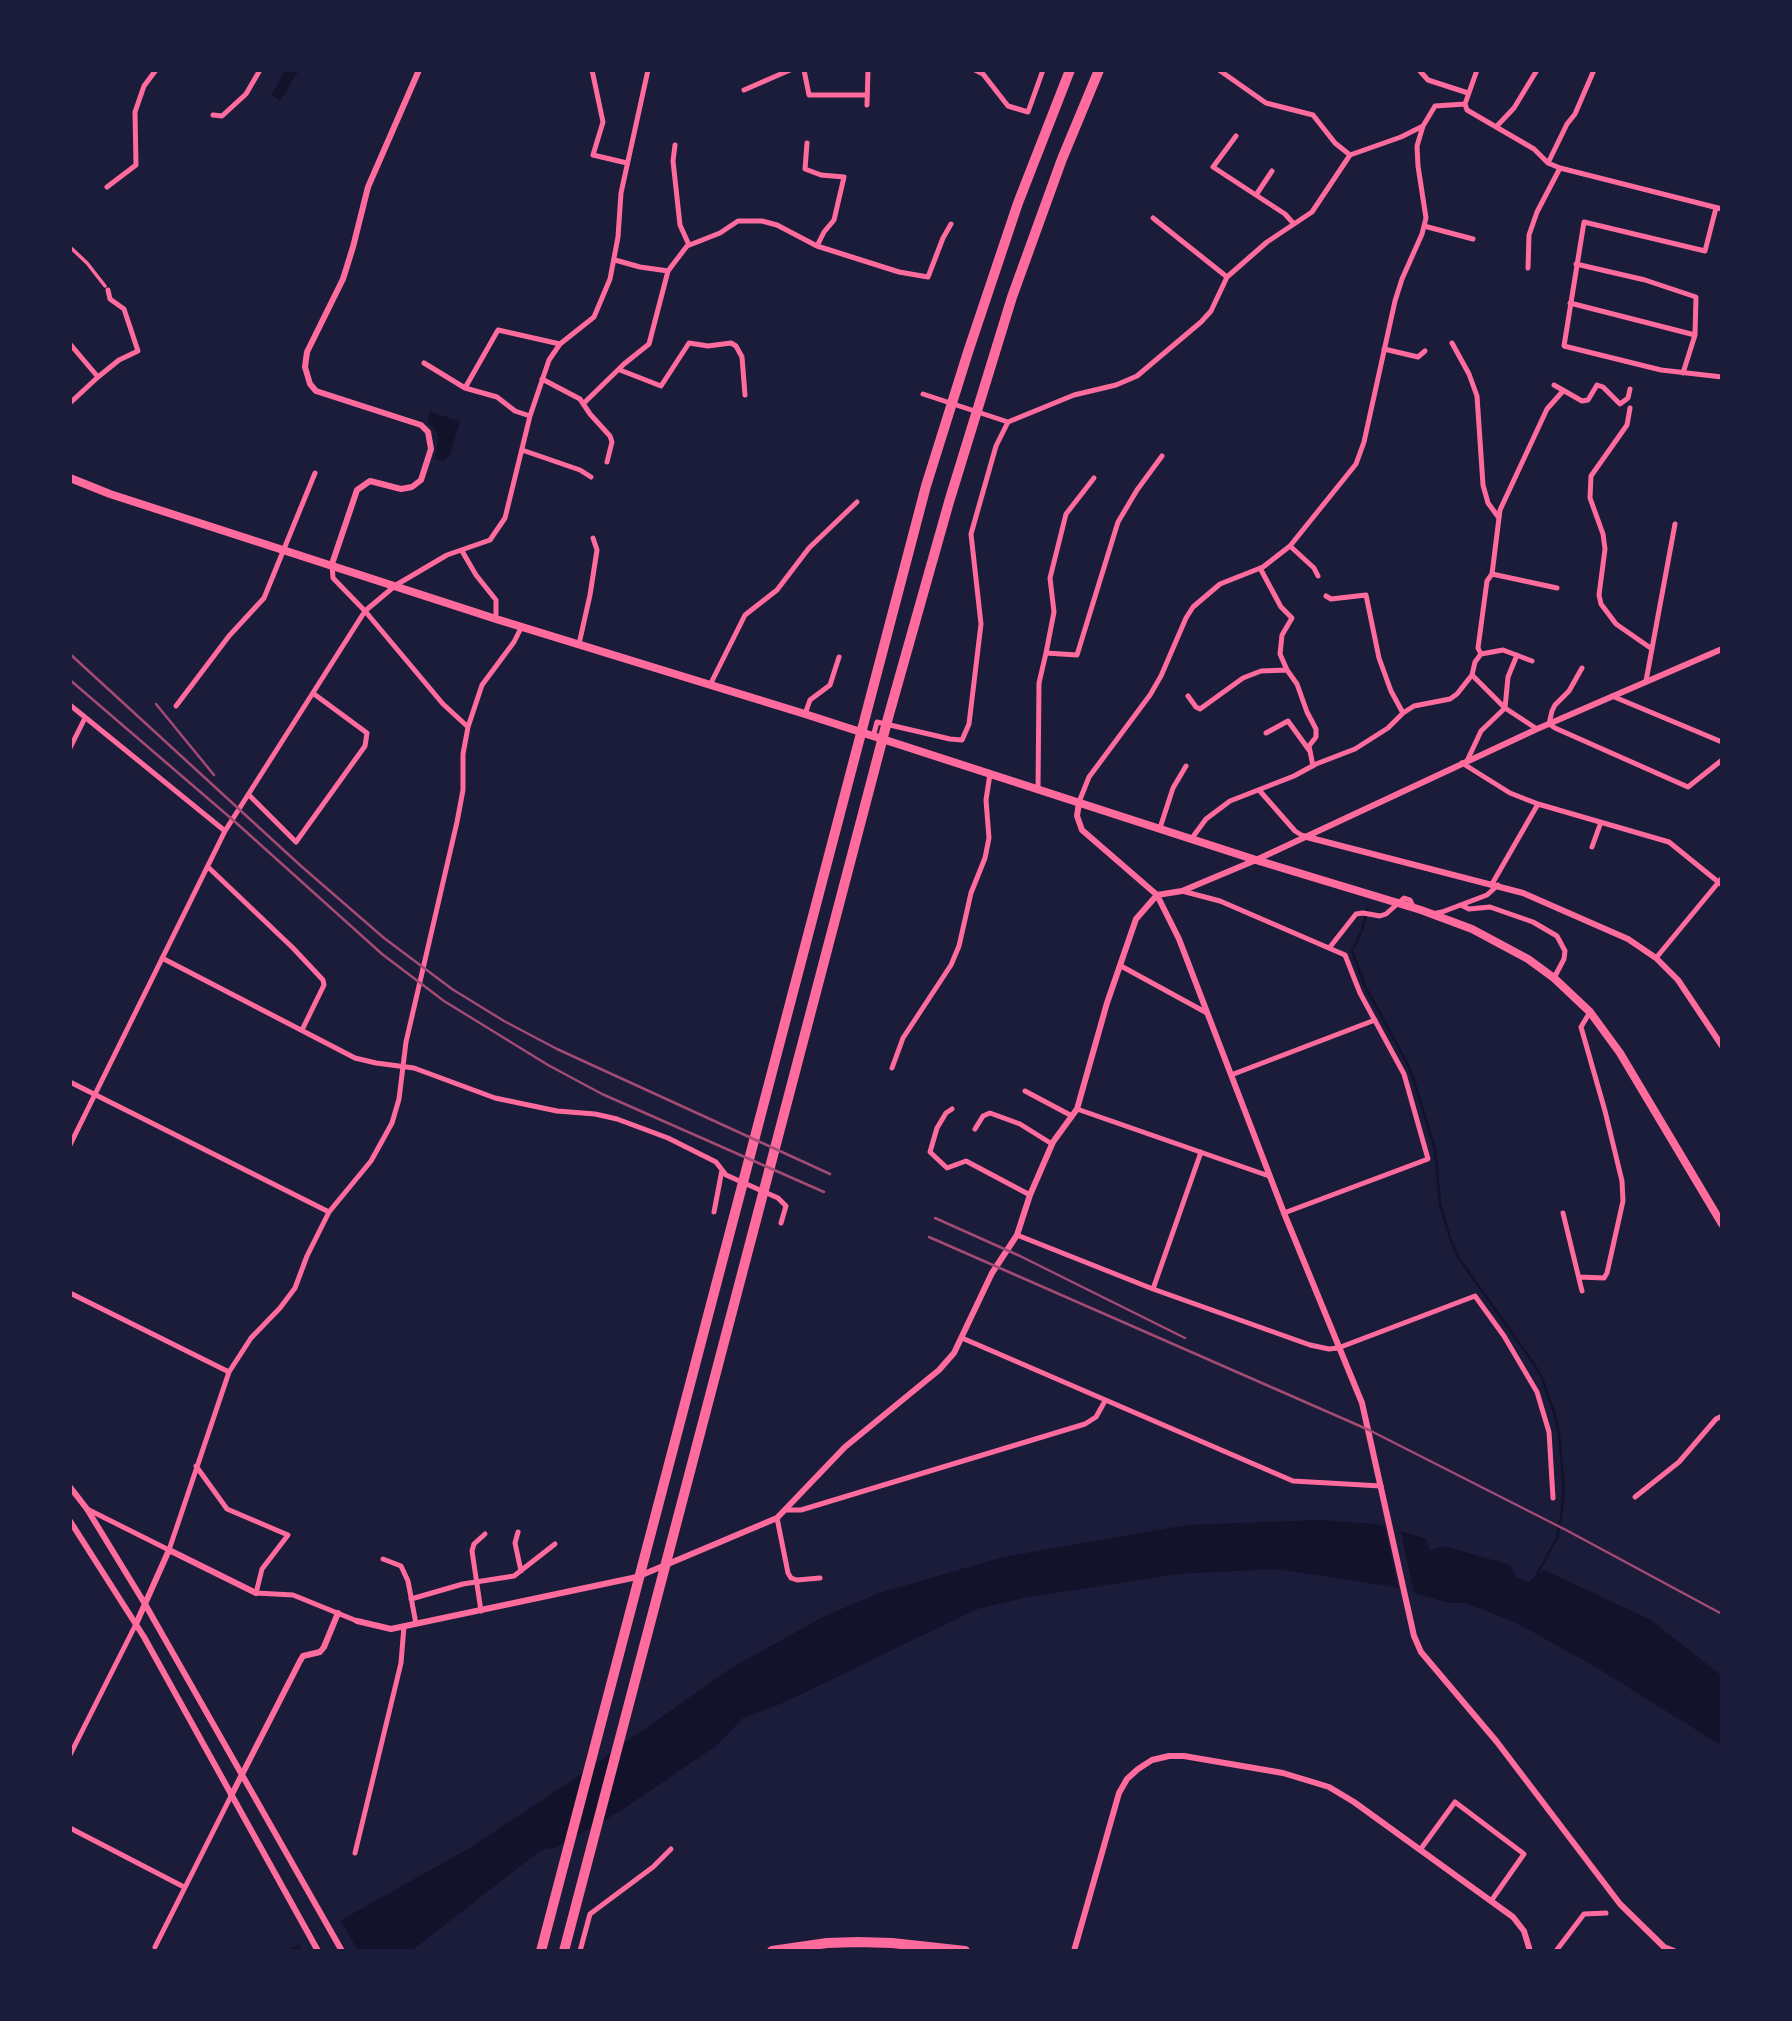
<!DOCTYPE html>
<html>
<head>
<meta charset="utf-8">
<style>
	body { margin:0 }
	#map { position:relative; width:1792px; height:2021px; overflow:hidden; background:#1b1b3a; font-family:"Noto Sans",sans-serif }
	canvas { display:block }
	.frame { position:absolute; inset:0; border:72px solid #1b1b3a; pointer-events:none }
</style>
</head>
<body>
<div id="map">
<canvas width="1792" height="2021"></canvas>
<div class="frame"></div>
</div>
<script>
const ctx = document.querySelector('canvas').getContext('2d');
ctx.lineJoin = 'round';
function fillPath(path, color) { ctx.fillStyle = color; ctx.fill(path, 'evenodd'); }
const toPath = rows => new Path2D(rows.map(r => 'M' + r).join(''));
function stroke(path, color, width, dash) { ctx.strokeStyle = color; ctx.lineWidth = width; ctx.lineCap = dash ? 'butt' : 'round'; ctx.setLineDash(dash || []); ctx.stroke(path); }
fillPath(toPath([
	[286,70,299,70,280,101,271,95],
	[430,412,460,421,450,455,443,461,435,459,438,438,436,431,427,421],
	[1319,1520,1376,1524,1427,1539,1429,1550,1444,1546,1510,1565,1516,1577,1528,1582,1544,1570,1651,1620,1722,1676,1722,1746,1594,1666,1515,1622,1465,1603,1449,1603,1394,1587,1277,1569,1177,1574,1023,1598,977,1609,785,1702,743,1718,716,1746,620,1811,555,1848,541,1850,411,1951,286,1951,468,1849,571,1781,731,1668,823,1617,879,1593,1003,1557,1187,1525]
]), '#12122b');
fillPath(toPath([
	[1384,1523,1400,1528,1415,1597,1399,1592],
	[339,1917,358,1951,303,1951,297,1941]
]), '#1b1b3a');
stroke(toPath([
	[1368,907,1362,930,1352,951,1365,986,1408,1065,1414,1081,1435,1149,1440,1204,1450,1238,1458,1257,1534,1364,1542,1378,1555,1415,1559,1434,1564,1489,1561,1517,1557,1538,1536,1576]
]), '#12122b', 2.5);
stroke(toPath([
	[70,247,87,263,105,286]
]), '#ff6b9d', 3.5);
stroke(toPath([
	[592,70,603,122,593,155,627,163],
	[804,70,809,95,867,95],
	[975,70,983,74,1008,106,1028,112,1043,70],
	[1219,70,1266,103,1313,115,1335,143,1350,155],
	[1419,70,1428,80,1468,93],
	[1477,70,1465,104,1467,110,1534,149,1548,163,1560,168,1722,209],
	[744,90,790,70],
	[867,105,868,70],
	[213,115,222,116,246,94,260,70],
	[1496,127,1514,108,1537,70],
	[1236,136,1213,167,1285,214,1293,223],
	[807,143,805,169,821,175,844,177,834,220,824,232,817,246],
	[675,145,673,161,680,225,689,245],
	[1548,163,1567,124,1575,114,1594,70],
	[107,187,136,165,135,112,144,86,156,70],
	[1256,195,1272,171],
	[1716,208,1705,251,1584,222,1564,346,1661,370,1722,377],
	[1153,218,1227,277],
	[1424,226,1473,239],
	[615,260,640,267,668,271,687,246,720,233,738,221,762,221,777,225,817,246,899,272,928,277,943,238,951,224],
	[1576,264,1645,280,1696,297,1695,335,1683,373],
	[1528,268,1529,235,1537,212,1560,168],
	[1570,303,1695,335],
	[1452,343,1469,374,1477,396,1483,485,1488,503,1499,518],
	[70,344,98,377,70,403],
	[1384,349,1418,357,1425,351],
	[424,363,465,388,497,397,515,411,530,416],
	[620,370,661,386,689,343,708,346,731,343,736,346,742,357,745,395],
	[98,377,119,360,138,351,124,309,110,299,108,290],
	[542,379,580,399,590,414,610,436,612,442,607,462],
	[1554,385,1582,401,1588,400,1597,385,1603,387,1620,404,1628,398,1630,389],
	[465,388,498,330,560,344],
	[923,394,1008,422],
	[583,404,624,364,649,344,668,271],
	[1630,408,1627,425,1591,476,1590,498,1603,534,1605,549,1599,595,1601,604,1616,624,1652,649],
	[522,450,580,470,591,477],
	[1290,546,1314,568,1318,576],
	[462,551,476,575,496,600,496,619],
	[332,564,333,578,365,611,443,704,468,727],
	[1260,568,1281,607,1292,618,1282,635,1280,654,1287,670,1297,684,1307,712,1316,729,1316,737,1309,746,1313,766],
	[1557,588,1492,574,1500,510,1547,409,1563,391],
	[1326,596,1331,599,1366,595,1379,658,1391,691,1403,713],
	[579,644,590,595,597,550,593,538],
	[1046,653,1054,612,1050,578,1066,514,1094,478],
	[1481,654,1478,648,1487,581,1492,574],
	[1532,661,1503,650,1481,654,1475,662,1472,675,1505,708,1537,729],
	[1582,668,1569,691,1555,705,1552,711,1549,724,1555,728,1688,787,1722,760],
	[1646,681,1675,524],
	[710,685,745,615,777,590,809,548,857,502],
	[1188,696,1196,707,1200,709,1243,678,1261,671,1287,670],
	[1612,696,1722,742],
	[70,705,225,831],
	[176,706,229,636,264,598,315,473],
	[805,714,810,700,830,685,839,657],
	[1266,733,1288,721,1309,750],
	[873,737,877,722,950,739,962,740,969,724,981,624,971,534,996,446,1008,422,1074,395,1116,385,1137,376,1201,322,1211,311,1227,277,1267,242,1312,212,1350,155,1401,137,1423,126],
	[70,748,85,718],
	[1467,761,1481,731,1505,708,1508,677,1517,655],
	[1462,763,1510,793,1538,804,1669,842,1722,885],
	[1038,789,1039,683,1046,653,1077,655,1118,522,1137,490,1162,456],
	[1259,790,1295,831,1303,836],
	[249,795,296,842,365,746,367,733,314,694],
	[1079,802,1089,777,1150,695,1161,676,1186,618,1193,607,1220,584,1263,567,1290,546,1356,464,1364,442,1395,301,1402,279,1422,234,1426,218,1418,166,1417,146,1423,126,1435,106,1465,104],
	[1160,828,1173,788,1186,766],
	[1192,838,1206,819,1230,801,1294,776,1316,764,1355,749,1388,728,1403,713,1414,706,1450,699,1457,694,1472,675],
	[1592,847,1601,822],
	[208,867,293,948,323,980,324,985,302,1030],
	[1492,884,1538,804],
	[1182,891,1220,901,1345,955,1360,993,1404,1074,1428,1159,1284,1213],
	[1461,905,1469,909,1490,907,1533,922,1557,936,1565,951,1564,959,1554,978],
	[1432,914,1442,912,1487,895,1498,885],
	[1330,947,1356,914,1363,913,1380,916,1386,914,1404,898,1410,900,1414,908],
	[162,958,355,1058,376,1063,414,1068,495,1098,557,1111,595,1114,617,1119,668,1138,716,1162,726,1175,778,1198,786,1206,781,1223],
	[1656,958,1722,878],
	[1121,966,1207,1013],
	[892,1068,903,1038,951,965,959,946,971,893,985,858,989,838,986,800,990,774],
	[1231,1075,1375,1020],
	[70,1082,329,1212],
	[1025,1091,1072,1116],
	[952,1109,946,1113,937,1128,930,1152,947,1168,966,1161,1030,1195],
	[1077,1109,1269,1176],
	[975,1129,983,1116,990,1113,1020,1124,1052,1144],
	[70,1145,225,831,365,611,396,585,447,555,490,540,505,518,530,416,549,360,560,344,594,317,610,279,618,237,621,193,648,70],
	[714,1212,722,1170],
	[1563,1213,1582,1291],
	[1017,1235,1153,1289,1310,1345,1329,1349,1338,1348,1475,1296,1504,1336,1537,1392,1549,1432,1553,1498],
	[1580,1277,1604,1278,1607,1273,1623,1201,1622,1181,1605,1111,1581,1027,1590,1012],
	[1153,1289,1201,1152],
	[70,1293,229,1372],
	[962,1338,1293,1481,1381,1486],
	[196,1466,227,1509,288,1535,262,1569,256,1593,293,1595,357,1621],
	[1635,1497,1679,1462,1716,1419,1722,1416],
	[87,1509,169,1550,229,1372,251,1338,280,1308,295,1288,307,1256,329,1212,371,1161,392,1123,399,1099,406,1042,457,822,463,790,463,754,468,727,482,685,514,642,522,626],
	[785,1510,801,1510,1085,1424,1096,1417,1105,1401],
	[777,1518,788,1573,791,1578,797,1580,820,1578],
	[518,1532,515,1543,521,1571],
	[383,1559,401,1566,408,1581,416,1624],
	[411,1599,463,1584,514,1576,555,1544],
	[481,1611,472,1551,474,1544,485,1534],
	[70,1755,136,1624],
	[70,1828,184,1887],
	[1420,1850,1455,1802,1524,1854,1491,1901],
	[355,1853,401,1663,404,1626],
	[155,1947,231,1796],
	[580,1951,590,1914,653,1867,671,1849],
	[1556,1951,1584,1914,1606,1913]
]), '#ff6b9d', 5);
stroke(toPath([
	[332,564,357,490,370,481,401,489,412,487,421,480,431,449,428,432,421,425,316,391,310,384,305,367,307,352,343,279,353,247,368,187,419,70],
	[1079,802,1077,816,1082,830,1157,895,1179,939,1284,1213,1362,1403,1414,1636,1421,1652,1497,1742,1620,1904,1664,1947,1674,1951],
	[1303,836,1523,893,1628,939,1656,958,1678,980,1722,1046],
	[70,1487,87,1509,145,1604,342,1951],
	[70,1521,144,1637,318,1951],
	[357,1621,391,1629,637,1577,777,1518,845,1447,939,1370,954,1353,992,1273,1017,1235,1030,1195,1053,1142,1077,1109,1107,1003,1136,919,1157,895,1182,891,1256,860,1537,729,1722,649],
	[136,1624,169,1550,256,1593],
	[231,1796,300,1661,303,1656,320,1652,324,1647,338,1613],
	[1074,1951,1119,1793,1127,1779,1138,1769,1152,1760,1169,1756,1184,1756,1283,1773,1329,1787,1354,1802,1513,1917,1524,1931,1530,1951]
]), '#ff6b9d', 6);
stroke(toPath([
	[70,478,110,494,496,619,805,714,1256,860,1421,910,1472,929,1528,959,1554,978,1590,1012,1620,1053,1722,1224]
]), '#ff6b9d', 8);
stroke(toPath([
	[541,1951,926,486,968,352,1018,203,1070,70],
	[564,1951,888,718,949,502,1012,297,1062,159,1099,70],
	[772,1951,827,1943,858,1942,892,1943,965,1951]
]), '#ff6b9d', 10);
stroke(toPath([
	[70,654,301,866,384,938,452,989,504,1021,557,1049,830,1174],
	[70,680,233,820,382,954,444,1001,548,1065,602,1094,824,1192],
	[156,704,214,775],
	[935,1218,1020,1256,1185,1338],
	[929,1237,1369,1430,1566,1530,1722,1614]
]), '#a44b75', 2.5);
</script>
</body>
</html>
